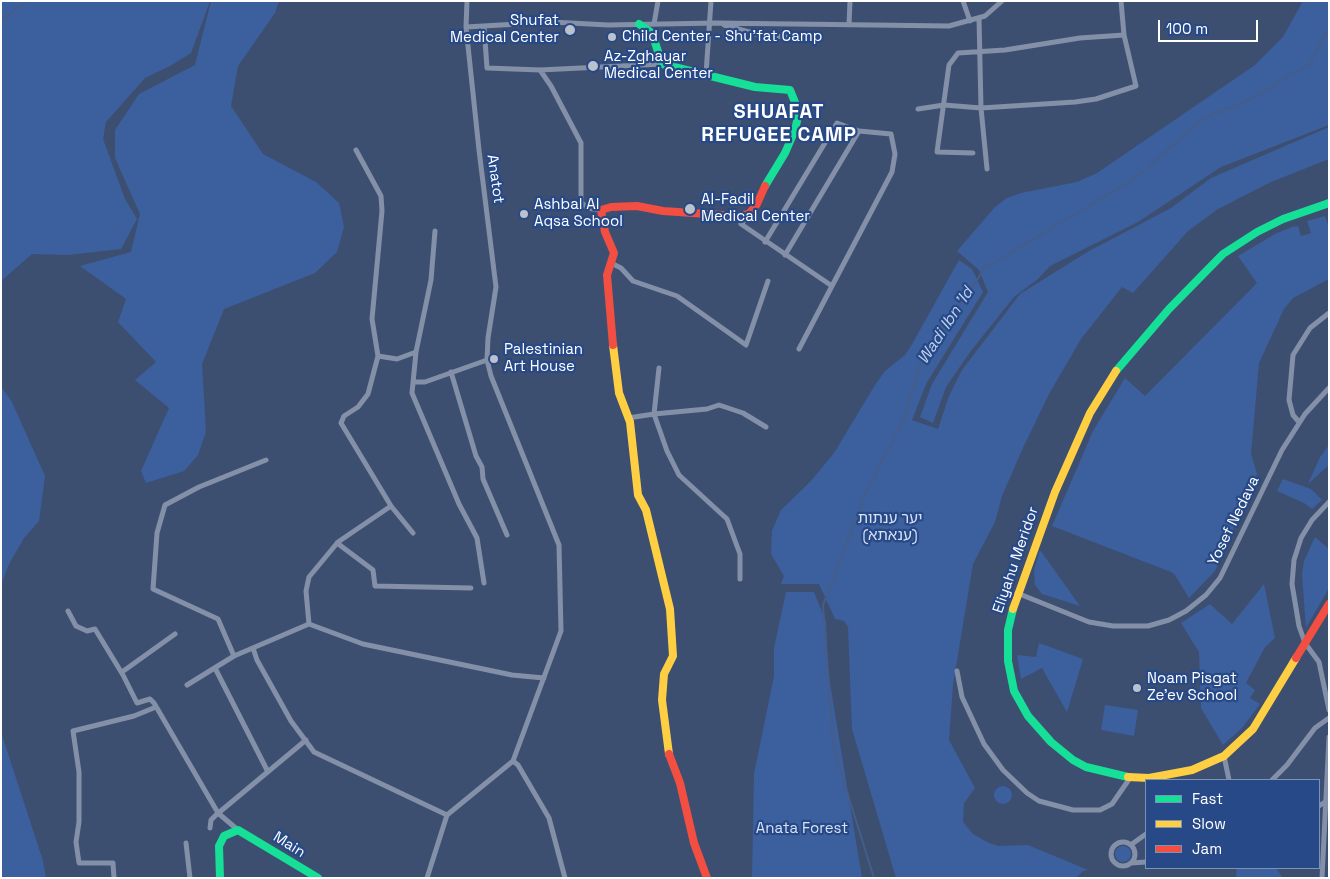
<!DOCTYPE html>
<html>
<head>
<meta charset="utf-8">
<style>
	body { margin:0 }
	#map { position:relative; width:1330px; height:879px; overflow:hidden; background:#3d4f71; font-family:"Space Grotesk",sans-serif }
	canvas { display:block }
	.frame { position:absolute; inset:0; border:2px solid #fff; pointer-events:none }
	.legend { position:absolute; left:1145px; top:779px; width:175px; height:90px; box-sizing:border-box; background:#274987; border:1px solid #7d92b7; margin:0; padding:6px 9px; list-style:none; font-size:15px; color:#fff }
	.legend li { display:flex; align-items:center; gap:10px; height:25px }
	.legend b { width:25px; border:1px solid #7d92b7 }
	.scale { position:absolute; left:1158px; top:20px; width:100px; height:22px; box-sizing:border-box; border:2px solid #fff; border-top:0; padding-left:6px; font-size:15px; line-height:18px; white-space:nowrap; color:#fff; -webkit-text-stroke:4px #274987; paint-order:stroke }
</style>
</head>
<body>
<div id="map">
<canvas width="1330" height="879"></canvas>
<div class="frame"></div>
<ul class="legend">
<li><b style="height:6px;background:#16e098"></b>Fast</li>
<li><b style="height:6px;background:#ffcf43"></b>Slow</li>
<li><b style="height:6px;background:#f24e42"></b>Jam</li>
</ul>
<div class="scale">100 m</div>
</div>
<script>
const ctx = document.querySelector('canvas').getContext('2d');
ctx.lineJoin = 'round';
function fillPath(path, color) { ctx.fillStyle = color; ctx.fill(path, 'evenodd'); }
const toPath = rows => new Path2D(rows.map(r => 'M' + r).join(''));
function stroke(path, color, width, dash) { ctx.strokeStyle = color; ctx.lineWidth = width; ctx.lineCap = dash ? 'butt' : 'round'; ctx.setLineDash(dash || []); ctx.stroke(path); }
function write(font, color, halo, rows, align = 'center') {
  ctx.font = font + ' "Space Grotesk","Noto Sans Hebrew",sans-serif'; ctx.lineWidth = 4.5; ctx.setLineDash([]); ctx.textBaseline = 'middle'; ctx.strokeStyle = halo; ctx.fillStyle = color; for (const [text, x, y, turn = 0] of rows) {
    ctx.save(); ctx.translate(x, y); ctx.rotate((+turn || 0) * Math.PI / 180); ctx.textAlign = isNaN(turn) ? turn : align; if (halo) ctx.strokeText(text, 0, 0); ctx.fillText(text, 0, 0); ctx.restore();
  }
}
fillPath(toPath([
	[1,1,210,1,191,53,170,66,145,78,106,122,103,139,125,199,137,219,121,249,68,255,32,254,1,281],
	[211,1,279,1,275,13,238,66,231,106,263,154,316,182,339,203,344,227,337,252,315,273,224,309,202,364,206,432,198,455,184,471,146,483,141,471,169,408,135,380,156,362,118,322,126,299,80,266,131,252,140,214,115,158,115,130,139,94,195,65],
	[1303,1,1329,1,1329,125,1221,167,1138,222,1050,266,1038,279,1014,297,970,352,946,387,933,423,920,417,932,384,988,292,979,270,957,251,995,207,1007,198,1021,193,1077,182,1097,173,1255,65,1283,37],
	[1329,127,1329,159,1271,182,1218,209,1188,231,1133,293,1122,287,1081,339,1049,394,1022,450,1002,496,995,522,973,564,953,685,949,740,975,788,964,803,963,822,973,834,987,842,998,846,1028,845,1088,870,1083,871,1076,878,896,878,852,729,848,627,844,621,835,619,819,584,781,584,784,576,771,554,772,531,781,510,810,482,834,453,875,385,885,371,905,355,911,346,959,260,972,269,983,292,926,384,912,420,938,429,949,396,962,370,1020,294,1089,251,1171,208,1211,178],
	[1325,216,1329,227,1329,279,1293,298,1284,309,1259,363,1251,454,1257,474,1215,571,1189,598,1175,575,1171,572,1052,526,1093,431,1125,378,1145,396,1257,283,1238,256,1275,234,1292,227,1298,226,1301,236,1311,233,1307,221],
	[1,387,11,400,45,476,39,521,24,538,9,564,1,585],
	[1329,445,1329,465,1308,484,1320,457],
	[1283,479,1311,489,1322,500,1312,509,1304,503,1277,491],
	[1315,537,1329,549,1329,588,1306,628,1302,574,1304,561],
	[1040,550,1080,606,1042,594,1035,585,1034,570],
	[1264,584,1275,638,1265,647,1246,683,1255,690,1250,698,1260,704,1242,728,1223,745,1201,708,1199,652,1181,623,1210,604,1232,624],
	[786,592,814,592,826,621,828,671,862,878,752,878,754,774,774,676,774,648],
	[1039,643,1083,659,1067,712,1042,668,1021,679,1017,655,1036,657],
	[1105,705,1138,710,1134,736,1101,730],
	[1,732,43,861,46,878,1,878],
	'994 795a9 9 0 1 1 18 0a9 9 0 1 1-18 0Z',
	'1115 854a8 8 0 1 1 16 0a8 8 0 1 1-16 0Z',
	[1237,868,1276,868,1283,878,1236,878]
]), '#3c5f9d');
stroke(toPath([
	[1,21,26,1],
	[874,878,834,750,823,605,865,495,904,419,921,361,985,268,1134,179,1204,118,1243,103,1309,65,1329,28]
]), '#455d89', 2);
stroke(toPath([
	[467,1,466,27,479,150,496,287,488,338,487,360,491,376,559,545,561,631,513,761,518,765,549,818,565,878],
	[963,1,970,21],
	[979,18,981,108,987,169],
	[654,24,658,1],
	[724,25,756,34,795,38],
	[849,25,850,1],
	[484,26,487,68,540,70,662,64],
	[466,27,552,22,608,25,716,23,949,26,985,16,1002,1],
	[540,70,551,86,581,143,581,202,587,208,601,210],
	[706,74,711,1],
	[918,109,944,105,981,108,1075,102,1096,99,1136,86,1124,35,1121,1],
	[356,150,381,196,382,211,372,319,378,356,368,394,358,407,344,416,341,423,391,506,413,533],
	[973,153,937,152,949,65,958,53,1005,50,1080,38,1124,35],
	[749,215,741,224,832,286,799,349],
	[435,231,431,280,416,352,412,393,459,504,477,538,484,583],
	[765,242,837,123,859,131],
	[785,255,859,131,891,134,895,154,892,172,832,286],
	[611,263,621,268,633,281,677,296,746,345,768,281],
	[378,356,397,359,416,352],
	[659,368,654,414,707,409,719,405,743,413,766,427],
	[451,372,476,456,482,467,483,479,507,535],
	[413,382,425,382,487,360],
	[628,418,654,414,667,451,679,475,727,519,740,554,740,579],
	[1299,422,1293,415,1289,400,1293,355,1310,328,1329,313],
	[1329,502,1312,520,1301,538,1294,560,1292,584,1299,626,1305,643,1319,662,1329,710],
	[337,543,373,570,375,586,471,588],
	[1017,593,1089,622,1113,626,1148,626,1169,620,1186,611,1206,595,1220,578,1282,450,1305,414,1329,388],
	[68,611,76,626,87,631,95,629,123,675,137,703,150,699,154,703,218,813,238,830],
	[309,624,363,644,512,675,544,678],
	[253,648,257,660,291,721,314,752,447,815],
	[234,656,218,619,153,589,157,533,165,505,199,487,266,460],
	[215,668,268,772],
	[957,671,962,697,984,744,1003,770,1027,793,1039,801,1073,810,1100,810,1112,804,1130,778],
	[122,672,175,634],
	[187,685,234,656,309,624,306,591,309,577,338,542,391,506],
	[1224,756,1229,780],
	[1272,780,1287,765,1315,728,1329,718],
	[1319,806,1325,802],
	[210,828,211,820,216,815,306,740],
	'1111 854a12 12 0 1 1 24 0a12 12 0 1 1-24 0Z',
	[186,843,190,878],
	[1132,844,1146,834],
	[1131,863,1146,862],
	[114,878,113,863,79,863,76,842,79,822,79,772,73,731,134,716,156,707],
	[427,878,447,815,513,761],
	[1322,878,1329,737]
]), '#8490a7', 5);
stroke(toPath([
	[639,24,652,33,662,64,755,87,790,90,799,112,795,130,785,153,765,186],
	[1116,371,1169,309,1223,254,1257,232,1283,219,1329,203],
	[1013,609,1008,630,1008,661,1014,691,1028,716,1051,742,1073,760,1086,767,1128,777],
	[220,878,219,846,224,836,238,830,318,878]
]), '#16e098', 8);
stroke(toPath([
	[613,345,619,393,630,422,638,495,646,510,670,609,673,656,664,674,662,700,669,754],
	[1013,609,1055,492,1090,413,1116,371],
	[1128,777,1149,778,1192,770,1224,756,1253,729,1296,658]
]), '#ffcf43', 8);
stroke(toPath([
	[613,345,607,275,614,253,605,232,601,210,611,207,637,206,663,211,737,216,749,214,757,204,765,186],
	[1296,658,1329,604],
	[669,754,680,783,694,843,707,878]
]), '#f24e42', 8);
for (const [x, y, r, color] of [
	[570,30,6,"#bbc1cd"],
	[612,37,5,"#bbc1cd"],
	[593,66,6,"#bbc1cd"],
	[690,209,6,"#bbc1cd"],
	[524,214,5,"#bbc1cd"],
	[494,359,5,"#bbc1cd"],
	[1137,688,5,"#bbc1cd"]
]) { const dot = new Path2D(); dot.arc(x, y, r, 0, 2 * Math.PI); ctx.fillStyle = color; ctx.fill(dot); stroke(dot, '#274987', 2); }
write('15px', '#fff', '#274987', [
	["Shufat",559,21,"right"],
	["Medical Center",559,38,"right"],
	["Child Center - Shu'fat Camp",622,37],
	["Az-Zghayar",604,57],
	["Medical Center",604,74],
	["Al-Fadil",701,200],
	["Medical Center",701,217],
	["Ashbal Al",534,205],
	["Aqsa School",534,222],
	["Palestinian",504,350],
	["Art House",504,367],
	["Noam Pisgat",1147,679],
	["Ze'ev School",1147,696]
], 'left');
write('15px', '#fff', '#274987', [
	["Anatot",495,179,82],
	["Yosef Nedava",1234,521,-64],
	["Eliyahu Meridor",1016,560,-71],
	["Main",289,845,32]
]);
write('15px', '#d7e2f7', '#274987', [
	["יער ענתות",890,519],
	["(ענאתא)",890,536],
	["Anata Forest",802,829]
]);
write('italic 16px', '#bed1f0', '#274987', [
	["Wadi Ibn 'Id",946,326,-57]
]);
ctx.letterSpacing = '1px';
write('bold 20px', '#fff', '#274987', [
	["SHUAFAT",779,113],
	["REFUGEE CAMP",779,136]
]);
ctx.letterSpacing = '0px';
</script>
</body>
</html>
